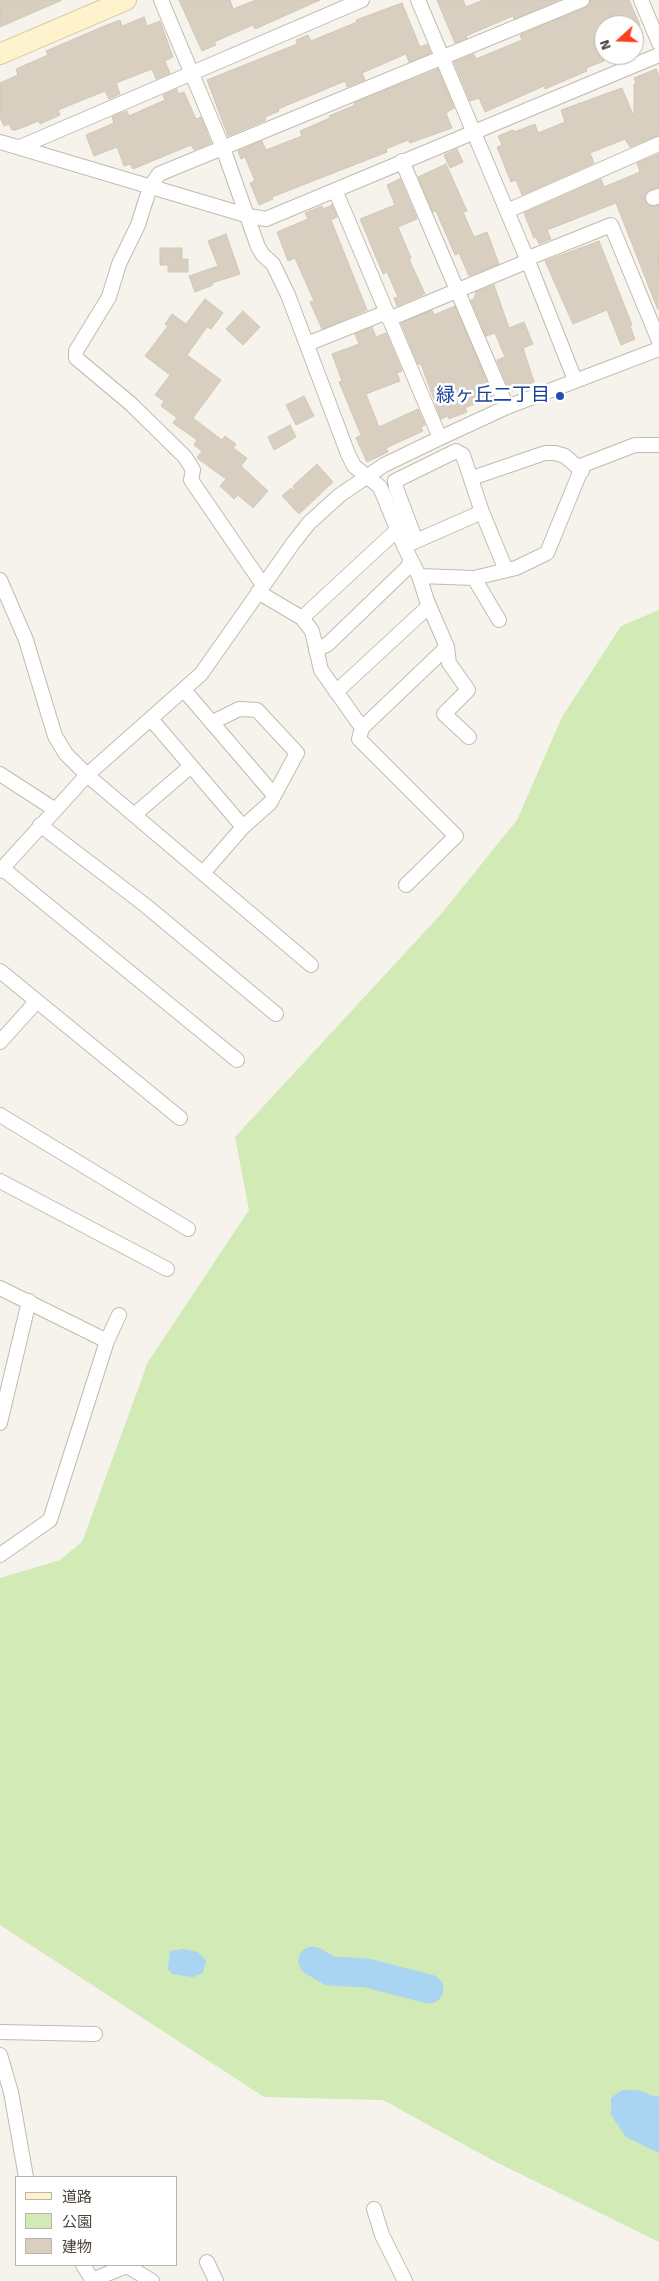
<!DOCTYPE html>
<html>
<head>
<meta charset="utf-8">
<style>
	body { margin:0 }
	#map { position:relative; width:659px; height:2281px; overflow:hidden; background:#f6f3ec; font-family:Signika,"Noto Sans JP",sans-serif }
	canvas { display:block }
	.legend { position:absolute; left:15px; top:2176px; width:162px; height:90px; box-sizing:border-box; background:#fff; border:1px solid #b7b4b0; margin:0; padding:6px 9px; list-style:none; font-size:15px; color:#4b4439 }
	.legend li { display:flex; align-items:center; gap:10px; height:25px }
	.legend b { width:25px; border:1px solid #b7b4b0 }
	.north { position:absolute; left:594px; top:15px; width:50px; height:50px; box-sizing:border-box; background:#fff; border:1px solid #b7b4b0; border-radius:50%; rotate:250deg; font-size:14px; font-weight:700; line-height:20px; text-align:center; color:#4b4439 }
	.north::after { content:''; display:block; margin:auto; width:18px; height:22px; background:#fc3f1d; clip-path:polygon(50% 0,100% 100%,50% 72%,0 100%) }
</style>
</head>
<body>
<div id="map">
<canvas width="659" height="2281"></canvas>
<ul class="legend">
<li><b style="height:6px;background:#fff3cd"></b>道路</li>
<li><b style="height:14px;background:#d2eab5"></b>公園</li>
<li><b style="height:14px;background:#d8cfc1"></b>建物</li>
</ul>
<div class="north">N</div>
</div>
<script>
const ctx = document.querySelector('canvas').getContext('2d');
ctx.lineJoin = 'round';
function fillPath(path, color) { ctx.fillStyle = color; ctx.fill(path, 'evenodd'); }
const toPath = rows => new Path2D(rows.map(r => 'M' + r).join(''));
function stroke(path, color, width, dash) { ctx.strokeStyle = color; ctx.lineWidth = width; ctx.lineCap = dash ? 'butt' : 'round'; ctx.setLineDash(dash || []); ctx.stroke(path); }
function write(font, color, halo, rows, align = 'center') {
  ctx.font = font + ' Signika,"Noto Sans JP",sans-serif'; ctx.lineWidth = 5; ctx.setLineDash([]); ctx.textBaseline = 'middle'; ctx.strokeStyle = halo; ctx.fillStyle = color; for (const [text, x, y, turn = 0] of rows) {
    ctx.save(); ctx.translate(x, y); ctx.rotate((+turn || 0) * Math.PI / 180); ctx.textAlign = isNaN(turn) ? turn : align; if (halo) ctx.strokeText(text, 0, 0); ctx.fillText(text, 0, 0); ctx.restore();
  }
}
fillPath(toPath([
	[659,610,659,2242,494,2161,383,2100,264,2097,0,1925,0,1578,60,1560,82,1542,148,1362,249,1210,235,1137,442,913,517,820,562,717,621,626]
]), '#d2eab5');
fillPath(toPath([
	[183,1949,198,1952,206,1961,203,1973,193,1977,172,1974,168,1969,170,1951],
	[622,2090,638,2090,656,2097,659,2096,659,2153,626,2137,611,2115,611,2098]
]), '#a9d4f2');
stroke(toPath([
	[313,1961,330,1971,367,1973,429,1989]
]), '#a9d4f2', 29);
const building = toPath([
	[0,0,62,0,0,27,0,0],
	[179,0,230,0,233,9,256,0,320,0,255,29,253,25,214,42,216,45,202,51,179,0],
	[437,0,463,0,466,7,483,0,559,0,514,19,513,16,466,36,467,38,455,43,437,0],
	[591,0,629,0,640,25,604,25,604,29,599,31,604,43,604,61,586,68,587,71,545,89,544,86,485,112,479,98,470,101,454,62,474,54,476,59,522,40,520,35,585,8,591,0],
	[402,3,420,47,427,44,431,53,409,62,406,54,362,73,365,80,347,87,345,81,307,97,278,109,279,111,265,117,266,120,228,136,207,80,297,44,296,40,308,35,311,41,357,22,356,20,402,3],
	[144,17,147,26,160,21,173,57,165,61,170,73,156,79,152,69,116,83,120,94,109,99,105,91,58,110,60,115,40,124,39,121,16,130,12,130,9,124,4,126,0,117,0,83,18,75,16,69,48,55,46,51,102,27,120,20,122,26,144,17],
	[438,69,454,108,446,113,452,128,410,143,408,140,386,149,387,152,272,197,273,199,259,205,250,183,255,181,245,157,241,159,238,151,262,141,266,150,302,136,300,131,330,118,329,116,355,105,354,103,438,69],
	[656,69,659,76,659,135,630,147,625,139,590,153,594,163,522,195,516,180,511,182,497,147,502,145,498,136,513,130,514,132,535,124,538,133,565,122,561,110,622,88,634,117,634,84,636,83,634,78,656,69],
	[177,89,178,94,184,92,196,119,201,117,211,143,194,150,191,145,133,169,130,164,124,166,117,147,94,156,86,135,114,123,112,117,116,115,127,111,129,116,165,100,163,95,177,89],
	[457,149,463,162,450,168,444,155,457,149],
	[659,154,659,187,650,190,644,197,648,205,652,207,659,205,658,310,616,203,547,230,551,239,539,244,536,237,534,238,524,213,601,179,604,187,640,172,637,163,659,154],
	[446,164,467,211,463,212,474,237,487,232,499,264,469,276,459,253,455,255,436,211,433,212,418,177,446,164],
	[400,179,417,219,398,227,411,258,409,259,425,294,397,306,394,298,398,297,387,272,383,274,360,219,395,205,387,185,400,179],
	[332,205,337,217,331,220,367,310,322,329,310,302,314,301,295,258,288,261,277,232,308,219,305,213,322,206,323,209,332,205],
	[226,234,240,274,212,283,213,285,195,292,189,276,218,266,208,241,226,234],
	[599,241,632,325,630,326,635,339,621,345,607,310,573,324,545,261,599,241],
	[160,248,182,248,182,259,188,259,188,272,168,272,168,265,160,265,160,248],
	[494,285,509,328,524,322,533,344,523,348,534,382,512,391,509,390,497,360,505,357,495,333,486,336,471,300,474,299,476,292,494,285],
	[205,299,223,313,211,329,207,327,187,355,221,380,193,418,222,440,225,436,236,444,233,448,247,458,241,466,268,491,253,508,238,495,234,499,220,486,226,479,197,458,202,451,194,445,197,440,173,423,177,418,161,406,164,401,155,395,170,375,145,356,168,326,165,324,172,314,186,324,205,299],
	[455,306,493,396,465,408,467,412,449,419,448,416,441,419,421,364,418,364,401,323,432,310,434,315,455,306],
	[243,311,260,327,243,345,226,329,243,311],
	[372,327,376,337,386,333,402,371,397,373,400,381,366,394,379,427,418,409,425,425,421,427,423,431,386,448,388,452,367,462,356,438,361,435,339,382,342,381,332,354,359,344,355,334,372,327],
	[304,396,314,416,296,425,286,405,304,396],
	[290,425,296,437,274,450,268,437,290,425],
	[317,464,333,482,299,514,282,496,291,488,297,493,293,486,317,464]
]);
fillPath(building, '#d8cfc1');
stroke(building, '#d3c7b4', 1);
const street = toPath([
	[161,0,223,148,258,247,263,255,273,264,288,295,348,454,354,466,380,487,404,546,419,576,427,601,447,647,449,663,468,690,444,714,469,737],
	[418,0,528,261,575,380],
	[641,0,659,43],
	[0,142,249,216,266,219,659,55],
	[20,147,362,0],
	[402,161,507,407],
	[335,190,440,438],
	[653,198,659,196],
	[507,211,659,144],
	[526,259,611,225,659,341],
	[389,319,528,261],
	[307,344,387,312],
	[472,478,545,453,555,453,565,456,582,471],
	[416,541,396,488,395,481,456,451,463,455,482,512,506,570],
	[407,545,482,512],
	[419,576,474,578,516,568,547,553,583,465,635,445,659,445],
	[474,578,499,620],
	[0,580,26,640,55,736,66,754,87,775,311,965],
	[263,585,191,480,193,470,185,457,131,404,76,358,76,351,109,297,119,264,138,225,150,187,159,174,582,0],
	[258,592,302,618,312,631,321,670,362,728,359,739,456,836,406,885],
	[302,618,397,530],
	[316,650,328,644,409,566,410,559],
	[184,690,274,795],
	[336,692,429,606],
	[151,719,243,827],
	[362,728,447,647],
	[0,774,54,809],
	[134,815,191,766],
	[40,825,145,905,276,1014],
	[2,868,237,1060],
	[0,871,87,775,201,674,294,542,309,523,340,495,384,465,440,438,507,407,659,349],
	[203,873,243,827,270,803,297,753,257,710,239,709,213,722],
	[0,971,180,1118],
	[0,1042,37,1001],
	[0,1115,188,1229],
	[0,1181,167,1269],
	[0,1288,107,1341,50,1520,0,1555],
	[107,1341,119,1315],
	[0,1423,29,1301],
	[0,2032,95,2034],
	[0,2055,11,2092,26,2177],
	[374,2209,382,2235,405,2281],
	[207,2262,216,2281],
	[83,2265,93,2281],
	[92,2280,127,2266,152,2281]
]);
const secondary = toPath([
	[0,54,126,0]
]);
stroke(street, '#c2bbae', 16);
stroke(secondary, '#d6c79b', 22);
stroke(street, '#fff', 14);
stroke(secondary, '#fff3cd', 20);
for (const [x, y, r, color] of [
	[560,396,5,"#1a4fb4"]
]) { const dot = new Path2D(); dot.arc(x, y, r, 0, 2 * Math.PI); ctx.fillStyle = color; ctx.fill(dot); stroke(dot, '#fff', 2); }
write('19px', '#164399', '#fff', [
	["緑ヶ丘二丁目",550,396]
], 'right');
</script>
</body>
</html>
